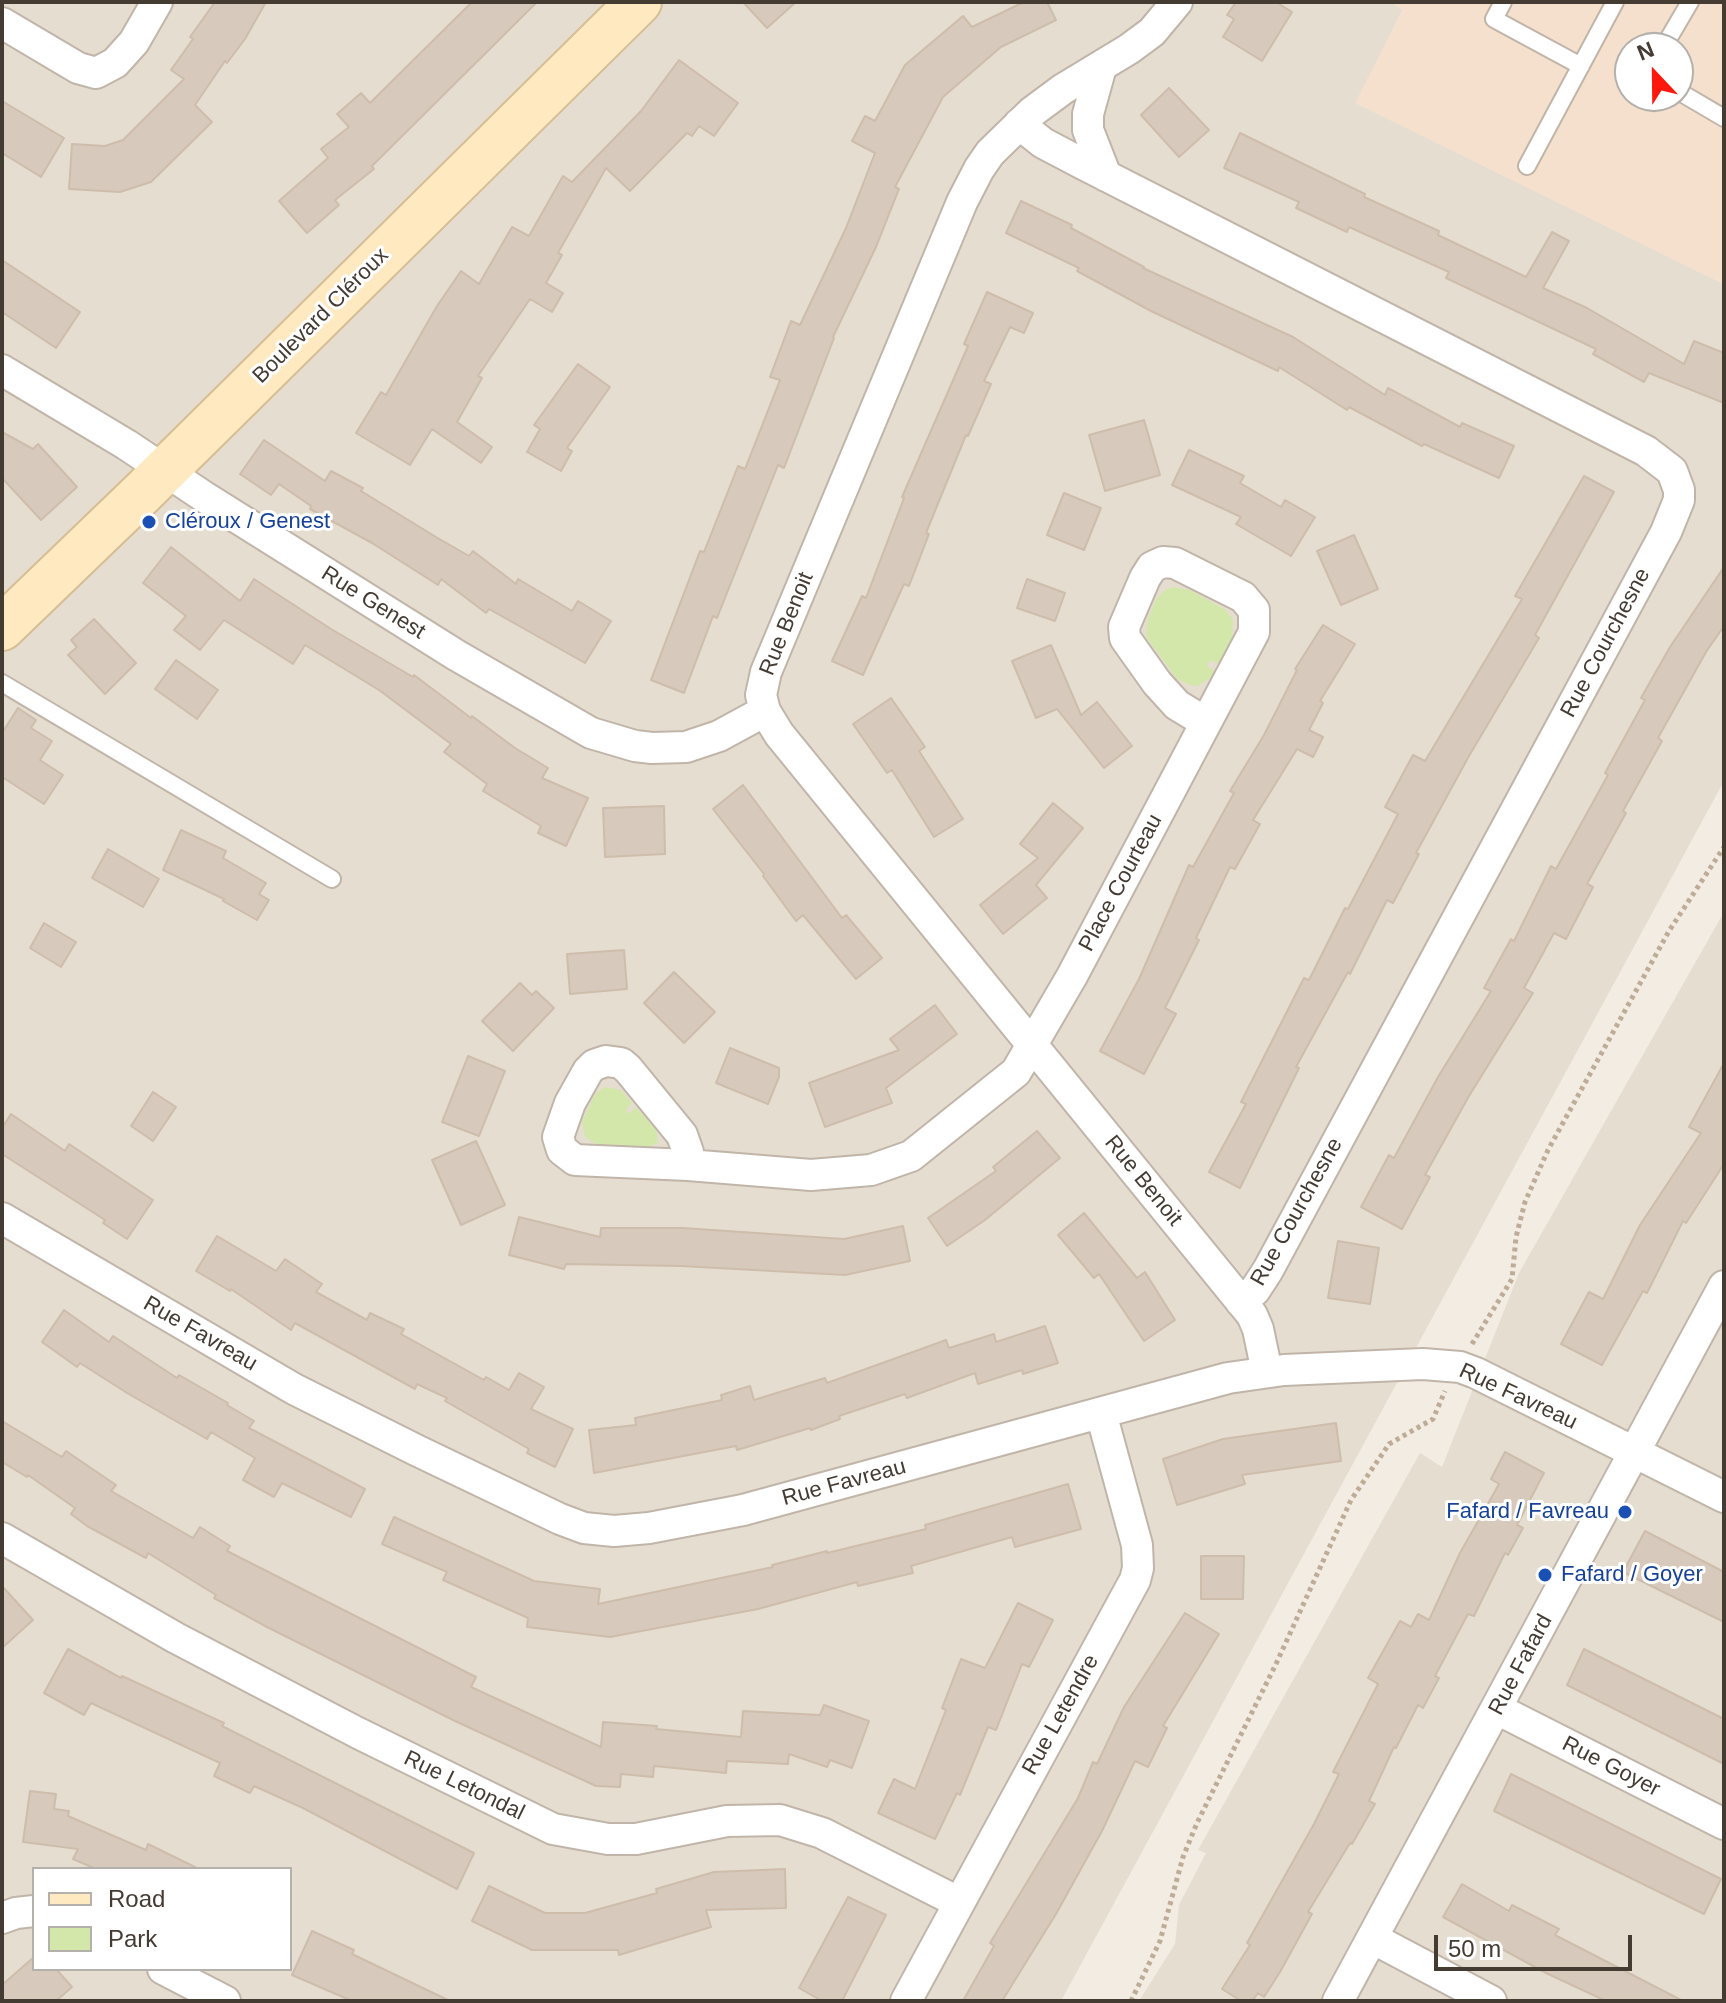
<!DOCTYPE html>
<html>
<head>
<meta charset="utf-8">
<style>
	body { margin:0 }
	#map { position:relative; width:1726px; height:2003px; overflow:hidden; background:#f2ece3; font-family:Helvetica,sans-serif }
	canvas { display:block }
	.frame { position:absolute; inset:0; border:4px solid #443b33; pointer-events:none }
	.legend { position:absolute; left:32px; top:1867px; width:260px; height:104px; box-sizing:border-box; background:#fff; border:2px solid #b4b1ad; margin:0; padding:10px 14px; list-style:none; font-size:24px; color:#443b33 }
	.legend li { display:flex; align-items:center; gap:16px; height:40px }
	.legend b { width:40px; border:2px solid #b4b1ad }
	.north { position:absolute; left:1614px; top:32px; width:80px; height:80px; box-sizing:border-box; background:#fff; border:2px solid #b4b1ad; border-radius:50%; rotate:338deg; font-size:22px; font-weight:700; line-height:32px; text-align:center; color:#443b33 }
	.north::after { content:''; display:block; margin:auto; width:28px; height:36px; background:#fd180e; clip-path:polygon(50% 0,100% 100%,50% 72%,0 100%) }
	.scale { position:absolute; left:1434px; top:1935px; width:198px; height:36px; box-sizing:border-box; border:4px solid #443b33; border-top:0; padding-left:10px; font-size:24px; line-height:28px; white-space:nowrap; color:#443b33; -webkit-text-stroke:6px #fff; paint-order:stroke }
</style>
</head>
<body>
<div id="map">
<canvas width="1726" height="2003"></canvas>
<div class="frame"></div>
<ul class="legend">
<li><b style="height:10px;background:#ffe9c0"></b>Road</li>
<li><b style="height:22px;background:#d3e7aa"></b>Park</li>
</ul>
<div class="north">N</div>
<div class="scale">50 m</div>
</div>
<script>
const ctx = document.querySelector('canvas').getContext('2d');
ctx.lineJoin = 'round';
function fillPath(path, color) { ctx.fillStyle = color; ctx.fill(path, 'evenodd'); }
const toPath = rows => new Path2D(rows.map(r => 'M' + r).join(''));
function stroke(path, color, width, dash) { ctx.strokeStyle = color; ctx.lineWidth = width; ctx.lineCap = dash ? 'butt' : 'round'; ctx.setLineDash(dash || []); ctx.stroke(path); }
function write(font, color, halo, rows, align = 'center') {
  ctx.font = font + ' Helvetica,sans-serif'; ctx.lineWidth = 6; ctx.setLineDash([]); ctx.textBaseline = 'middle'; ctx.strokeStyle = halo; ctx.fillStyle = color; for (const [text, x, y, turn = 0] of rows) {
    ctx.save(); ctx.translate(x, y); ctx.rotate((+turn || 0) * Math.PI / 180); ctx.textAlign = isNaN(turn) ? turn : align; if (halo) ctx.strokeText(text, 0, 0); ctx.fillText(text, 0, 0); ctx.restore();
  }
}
fillPath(toPath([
	[2,2,1390,2,1403,9,1356,103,1724,284,1724,781,1061,2001,2,2001],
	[34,1869,290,1869,290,1969,34,1969],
	[1724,912,1724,2001,1139,2001,1175,1944,1179,1905,1206,1853,1198,1850,1420,1453,1442,1467,1519,1273]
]), '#e6ddd1');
fillPath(toPath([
	[1390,2,1724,2,1724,284,1355,103,1403,10],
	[1630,48,1678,48,1678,96,1630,96]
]), '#f5e0cd');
fillPath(toPath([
	[1174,587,1190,590,1226,610,1233,620,1232,640,1219,664,1211,660,1207,666,1215,671,1211,677,1198,686,1190,685,1177,679,1146,637,1147,622,1156,599,1166,589],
	[605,1087,621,1090,632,1103,626,1110,629,1114,636,1107,656,1130,658,1143,649,1147,596,1144,585,1137,582,1122,595,1094]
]), '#d3e7aa');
const building = toPath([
	[215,2,266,2,245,39,227,63,225,61,195,105,212,122,151,182,120,192,69,189,72,144,105,146,123,140,184,79,171,70,193,39,190,37,215,2],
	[472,2,537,2,372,166,374,169,335,200,339,205,307,233,279,201,328,158,321,149,349,127,337,114,361,93,370,103,472,2],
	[743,2,796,2,767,28,743,2],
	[1024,2,1047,2,1056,20,1001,47,943,97,895,187,899,189,876,247,833,337,834,338,784,468,778,465,717,618,713,616,684,693,651,680,700,551,704,552,738,466,745,469,780,380,770,377,791,321,800,325,846,228,875,153,852,141,865,116,875,121,905,65,963,16,972,27,1024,2],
	[1236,2,1276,2,1292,12,1262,61,1223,37,1234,19,1227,15,1236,2],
	[679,60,738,103,714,136,699,126,692,136,687,133,630,191,606,168,558,253,562,255,546,283,563,293,552,312,530,299,478,376,482,378,457,422,492,447,481,463,432,429,410,465,356,433,381,392,386,395,437,306,461,271,479,284,512,227,529,236,563,176,572,182,641,111,679,60],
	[1169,88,1209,130,1179,157,1141,115,1169,88],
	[2,101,64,138,41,177,2,153,2,101],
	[1240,133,1365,194,1364,197,1439,231,1438,235,1526,277,1552,232,1569,241,1543,288,1587,308,1684,364,1694,341,1724,353,1724,403,1649,373,1644,382,1593,354,1596,349,1446,278,1449,272,1349,227,1347,232,1296,208,1299,202,1224,168,1240,133],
	[1021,201,1072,225,1071,228,1144,267,1143,268,1293,337,1385,395,1388,388,1460,427,1462,423,1514,446,1499,478,1424,444,1422,446,1349,407,1347,410,1279,367,1278,371,1151,311,1077,271,1079,268,1006,233,1021,201],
	[2,260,80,312,56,348,2,312,2,260],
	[987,292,1033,313,1024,333,1010,327,984,381,991,384,968,436,966,435,926,533,929,534,909,586,904,584,863,675,832,661,862,596,866,598,904,498,902,497,968,346,964,344,987,292],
	[578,364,610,387,567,448,572,451,561,471,527,452,540,429,534,425,578,364],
	[1144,420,1160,475,1105,491,1089,435,1144,420],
	[2,432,33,449,38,444,77,487,41,520,2,478,2,432],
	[264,440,325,481,331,471,363,488,361,491,436,537,469,556,473,551,516,584,518,579,572,611,578,601,611,621,585,663,489,609,486,613,441,579,438,585,372,543,310,509,311,506,279,484,271,495,240,474,264,440],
	[1189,450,1244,476,1240,483,1281,507,1285,500,1315,517,1291,556,1236,524,1241,517,1172,485,1189,450],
	[1584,476,1614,492,1535,635,1539,638,1469,756,1416,853,1419,854,1393,903,1387,900,1350,974,1348,972,1296,1067,1299,1068,1240,1188,1209,1172,1246,1104,1241,1102,1304,978,1309,980,1345,908,1348,909,1398,814,1385,807,1413,755,1425,761,1522,599,1515,596,1584,476],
	[1064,493,1101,508,1084,550,1047,535,1064,493],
	[1354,535,1378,589,1341,605,1317,551,1354,535],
	[171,547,240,601,254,579,331,629,413,677,414,675,471,718,472,716,515,748,548,768,542,778,588,798,566,846,538,833,541,826,483,791,487,784,444,752,451,744,379,690,305,645,293,664,224,620,200,650,174,630,186,616,143,583,171,547],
	[1724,567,1724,626,1706,652,1658,738,1662,741,1623,811,1626,813,1587,884,1593,887,1566,939,1554,933,1524,988,1533,993,1469,1096,1425,1175,1430,1177,1402,1229,1361,1207,1389,1155,1394,1158,1438,1077,1491,991,1484,988,1511,939,1514,941,1551,866,1556,869,1608,775,1605,773,1645,700,1641,698,1670,647,1724,567],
	[1027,579,1065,593,1055,621,1017,608,1027,579],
	[94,619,136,663,105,694,68,655,77,647,71,640,94,619],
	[1323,625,1355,644,1320,701,1323,703,1309,730,1323,737,1313,757,1297,749,1253,820,1260,824,1235,869,1230,867,1196,938,1199,940,1165,1008,1176,1014,1144,1074,1100,1051,1139,979,1189,865,1193,867,1234,793,1230,791,1264,735,1297,670,1295,669,1323,625],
	[1051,645,1081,715,1097,702,1132,746,1104,768,1057,709,1036,718,1012,661,1051,645],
	[176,660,218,690,197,719,155,689,176,660],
	[891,698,925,747,919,751,963,819,934,837,892,770,887,773,853,724,891,698],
	[18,708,36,720,31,728,52,741,40,760,63,775,44,804,2,777,2,733,18,708],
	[743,785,842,918,846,915,882,958,856,979,803,915,796,921,763,876,764,874,713,809,743,785],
	[1053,803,1083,828,1036,885,1047,898,1003,934,980,905,1038,858,1020,844,1053,803],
	[664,806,665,854,605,857,603,808,664,806],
	[181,830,226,851,223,858,266,883,259,894,269,900,257,920,223,901,224,899,163,870,181,830],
	[108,849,159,879,143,907,92,878,108,849],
	[44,923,76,942,61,967,30,948,44,923],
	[624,950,627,989,570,994,567,954,624,950],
	[674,972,715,1012,684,1043,644,1003,674,972],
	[520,983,532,995,536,991,554,1008,513,1051,482,1021,520,983],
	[935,1005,957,1034,886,1088,892,1103,825,1127,809,1083,899,1050,890,1039,935,1005],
	[730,1048,779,1068,779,1077,768,1104,716,1083,730,1048],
	[468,1056,505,1071,479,1136,442,1122,468,1056],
	[1724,1063,1724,1164,1686,1223,1683,1221,1647,1293,1643,1291,1602,1365,1561,1344,1589,1292,1603,1299,1640,1225,1701,1133,1689,1127,1724,1063],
	[153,1092,176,1107,153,1141,131,1126,153,1092],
	[11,1114,65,1151,69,1144,153,1200,127,1239,103,1223,105,1220,2,1154,2,1128,11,1114],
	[1037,1131,1060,1158,985,1220,947,1246,928,1218,996,1171,993,1167,1037,1131],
	[476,1141,505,1205,461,1225,432,1160,476,1141],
	[1084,1213,1137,1278,1145,1272,1175,1320,1144,1341,1099,1274,1094,1278,1058,1235,1084,1213],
	[519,1217,600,1237,601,1228,683,1228,844,1239,903,1226,910,1261,845,1275,681,1266,566,1264,564,1269,509,1255,519,1217],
	[217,1236,276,1271,285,1259,322,1284,316,1292,367,1320,370,1313,404,1329,401,1334,484,1380,486,1377,509,1390,519,1373,544,1387,531,1409,573,1429,555,1467,527,1453,529,1449,445,1401,447,1398,417,1384,415,1389,295,1323,291,1330,231,1289,230,1291,196,1271,217,1236],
	[1338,1241,1379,1248,1370,1304,1328,1298,1338,1241],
	[64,1310,109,1342,113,1336,177,1378,179,1375,228,1403,227,1405,254,1421,249,1428,365,1489,351,1517,282,1483,274,1497,243,1480,255,1458,211,1432,207,1439,127,1393,80,1363,77,1367,42,1342,64,1310],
	[1045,1326,1058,1363,1023,1374,1022,1370,978,1384,975,1373,907,1398,905,1394,839,1416,840,1419,811,1430,810,1428,737,1450,736,1446,594,1473,589,1430,636,1425,635,1418,722,1400,721,1395,750,1386,754,1400,825,1378,827,1383,946,1340,949,1348,994,1334,996,1342,1045,1326],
	[2,1421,62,1457,66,1451,116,1485,111,1491,193,1538,200,1527,230,1546,227,1551,476,1677,471,1687,601,1747,603,1722,657,1726,656,1729,741,1737,743,1711,820,1715,824,1705,869,1721,852,1768,830,1760,827,1767,789,1754,788,1764,727,1761,726,1773,654,1766,653,1777,621,1774,620,1787,596,1786,455,1721,267,1627,214,1598,216,1595,148,1553,146,1558,87,1526,71,1514,75,1508,28,1475,27,1477,2,1462,2,1421],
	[1336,1423,1341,1461,1242,1475,1245,1484,1177,1505,1163,1459,1223,1439,1336,1423],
	[1505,1452,1544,1473,1517,1525,1523,1528,1508,1555,1505,1553,1474,1616,1468,1614,1435,1676,1439,1678,1423,1708,1418,1705,1396,1748,1394,1747,1369,1801,1375,1804,1352,1844,1350,1843,1308,1912,1312,1914,1280,1972,1264,1997,1258,1993,1252,2001,1241,2001,1222,1989,1250,1945,1247,1943,1314,1824,1339,1774,1333,1772,1378,1684,1368,1678,1400,1621,1411,1627,1418,1614,1429,1620,1460,1553,1499,1484,1491,1479,1505,1452],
	[1068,1484,1081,1529,1015,1547,1012,1537,911,1566,913,1573,858,1586,857,1582,758,1609,610,1637,527,1627,528,1618,443,1580,447,1572,382,1544,394,1517,534,1581,600,1589,598,1604,773,1567,772,1565,827,1551,827,1553,926,1529,925,1525,1068,1484],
	[1645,1531,1724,1572,1724,1622,1623,1572,1645,1531],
	[1201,1556,1244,1556,1243,1599,1201,1599,1201,1556],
	[2,1586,33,1620,2,1648,2,1586],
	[1018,1603,1053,1620,1029,1667,1022,1664,996,1730,988,1727,960,1795,957,1793,935,1839,878,1813,894,1779,915,1789,946,1710,942,1708,961,1659,985,1668,1018,1603],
	[1185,1613,1219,1634,1163,1726,1167,1728,1148,1767,1135,1761,1102,1831,1056,1914,1002,2001,963,2001,994,1946,990,1943,1078,1798,1093,1762,1097,1764,1124,1707,1185,1613],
	[68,1649,121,1678,122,1676,224,1723,222,1726,474,1853,457,1889,303,1808,254,1786,250,1793,214,1776,220,1763,91,1703,84,1715,44,1693,68,1649],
	[1584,1649,1724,1719,1724,1764,1567,1685,1584,1649],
	[1511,1774,1721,1879,1704,1914,1494,1811,1511,1774],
	[30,1791,56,1794,54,1809,69,1811,68,1816,146,1850,148,1844,199,1869,96,1869,73,1859,78,1849,23,1842,30,1791],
	[785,1869,786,1908,706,1910,711,1927,619,1955,618,1950,532,1950,472,1921,489,1886,545,1913,585,1913,657,1893,656,1889,714,1872,785,1869],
	[1462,1884,1509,1911,1512,1905,1559,1929,1555,1935,1683,2001,1606,2001,1546,1973,1443,1917,1462,1884],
	[848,1897,886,1915,842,2001,822,2001,799,1988,848,1897],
	[312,1931,354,1950,352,1954,450,2001,352,2001,292,1975,312,1931],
	[34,1957,34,1969,56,1969,72,1987,56,2001,2,2001,2,1985,34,1957]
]);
fillPath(building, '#d7c9bb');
stroke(building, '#cebdab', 2);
const lane = toPath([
	[1503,2,1494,19,1581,66],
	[1663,48,1690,2],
	[1678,91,1724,118],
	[1527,166,1615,2],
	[2,683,332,879]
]);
const street = toPath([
	[1177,2,1152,32,1129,49,1063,89,1032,112,990,153,979,169,962,202,766,672,761,695,765,711,779,734,1252,1315,1258,1329,1267,1372],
	[2,23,78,68,96,73,115,63,134,42,157,2],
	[1101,67,1088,114,1088,130,1106,176],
	[1019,124,1043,143,1083,164,1646,451,1672,471,1679,490,1679,500,1666,532,1268,1270,1255,1290,1241,1302],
	[2,370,127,445,206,498,456,655,591,733,635,746,652,748,686,747,719,736,765,711],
	[688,1165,688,1152,682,1135,628,1069,621,1063,606,1061,594,1065,588,1071,570,1103,558,1137,562,1150,575,1160,688,1165,811,1175,871,1170,911,1156,1016,1072,1072,976,1254,632,1254,610,1243,597,1175,563,1163,562,1152,567,1145,578,1124,627,1125,638,1157,683,1177,705,1205,722],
	[2,1218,294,1389,418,1451,560,1519,584,1528,614,1531,649,1528,743,1510,1228,1378,1284,1370,1423,1364,1460,1367,1476,1373,1724,1497],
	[2,1538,176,1638,358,1733,553,1829,608,1839,636,1839,727,1821,780,1820,822,1833,958,1902],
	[1497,1709,1724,1824],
	[2,1918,16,1913,34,1911],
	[1372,1938,1491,2001],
	[163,1969,225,2001],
	[906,2001,1135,1580,1138,1568,1137,1545,1101,1413],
	[1338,2001,1724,1286]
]);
const secondary = toPath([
	[2,628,140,495,639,2]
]);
stroke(lane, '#c0b5a8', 20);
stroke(street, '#c0b5a8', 34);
stroke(secondary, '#d6bd93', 48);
stroke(toPath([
	[1472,1344,1512,1279,1516,1237,1525,1202,1548,1150,1669,931,1724,847],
	[1131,2001,1160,1941,1183,1857,1197,1823,1276,1664,1351,1500,1389,1444,1433,1419,1445,1391]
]), '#bfac96', 5, [4, 4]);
stroke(lane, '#fff', 16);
stroke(street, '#fff', 30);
stroke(secondary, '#ffe9c0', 44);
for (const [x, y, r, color] of [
	[149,522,8,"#1a4fb4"],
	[1625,1512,8,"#1a4fb4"],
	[1545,1575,8,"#1a4fb4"]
]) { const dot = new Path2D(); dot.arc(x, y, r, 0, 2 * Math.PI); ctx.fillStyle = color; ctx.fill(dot); stroke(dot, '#fff', 3); }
write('22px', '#443b33', '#fff', [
	["Boulevard Cléroux",321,316,-45],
	["Rue Genest",373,603,32],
	["Rue Benoit",787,624,-68],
	["Rue Courchesne",1606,643,-62],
	["Place Courteau",1121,883,-62],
	["Rue Benoit",1143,1181,51],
	["Rue Courchesne",1297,1212,-61],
	["Rue Favreau",200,1334,30],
	["Rue Favreau",1518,1397,25],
	["Rue Favreau",844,1483,-15],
	["Rue Fafard",1521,1665,-62],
	["Rue Letendre",1061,1715,-61],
	["Rue Goyer",1611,1767,27],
	["Rue Letondal",464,1786,26]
]);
write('22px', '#164399', '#fff', [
	["Cléroux / Genest",165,522],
	["Fafard / Favreau",1609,1512,"right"],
	["Fafard / Goyer",1561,1575]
], 'left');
</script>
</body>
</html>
